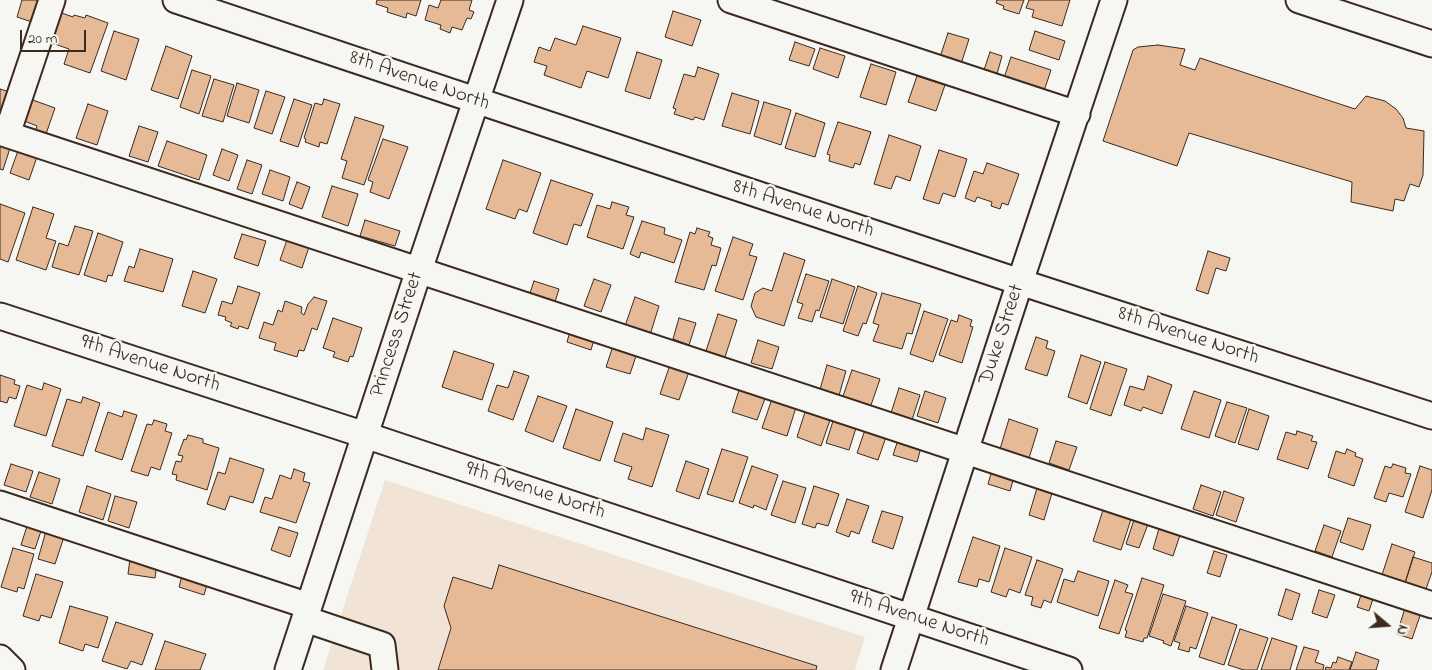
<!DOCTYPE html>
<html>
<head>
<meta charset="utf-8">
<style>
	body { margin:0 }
	#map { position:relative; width:1432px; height:670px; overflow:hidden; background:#f6f6f2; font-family:"Indie Flower",sans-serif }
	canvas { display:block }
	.north { position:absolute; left:1362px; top:600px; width:50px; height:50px; -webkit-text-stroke:4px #f6f6f2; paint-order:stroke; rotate:108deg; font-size:14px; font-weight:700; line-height:20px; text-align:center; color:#3b2a1e }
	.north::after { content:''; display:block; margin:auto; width:18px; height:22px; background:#3b2a1e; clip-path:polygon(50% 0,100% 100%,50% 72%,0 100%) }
	.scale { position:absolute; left:20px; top:30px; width:66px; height:22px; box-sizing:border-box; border:2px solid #3b2a1e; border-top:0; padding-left:6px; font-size:15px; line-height:18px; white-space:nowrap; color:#3b2a1e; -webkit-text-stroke:4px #f6f6f2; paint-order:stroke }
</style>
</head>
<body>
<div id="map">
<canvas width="1432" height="670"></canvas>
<div class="north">N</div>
<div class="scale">20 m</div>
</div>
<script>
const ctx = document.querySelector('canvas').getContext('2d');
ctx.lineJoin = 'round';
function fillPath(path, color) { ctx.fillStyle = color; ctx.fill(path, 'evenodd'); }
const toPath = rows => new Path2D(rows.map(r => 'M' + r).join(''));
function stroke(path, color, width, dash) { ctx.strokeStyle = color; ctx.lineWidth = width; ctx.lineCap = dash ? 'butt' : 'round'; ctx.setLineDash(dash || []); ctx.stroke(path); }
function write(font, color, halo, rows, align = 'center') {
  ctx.font = font + ' "Indie Flower",sans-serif'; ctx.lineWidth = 5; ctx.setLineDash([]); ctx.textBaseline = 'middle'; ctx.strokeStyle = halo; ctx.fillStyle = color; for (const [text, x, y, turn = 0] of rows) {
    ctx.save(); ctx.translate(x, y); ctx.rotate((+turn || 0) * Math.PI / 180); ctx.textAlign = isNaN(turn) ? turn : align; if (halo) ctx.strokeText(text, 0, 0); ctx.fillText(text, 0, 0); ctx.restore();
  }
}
fillPath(toPath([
	[385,480,865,637,855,670,323,670]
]), '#f1e4d6');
const building = toPath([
	[22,0,43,0,35,23,17,17,22,0],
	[377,0,421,0,416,16,407,13,406,18,387,12,388,8,376,4,377,0],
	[441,0,472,0,469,10,474,12,471,19,467,18,462,30,452,27,450,33,440,29,441,25,425,20,429,5,438,8,441,0],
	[997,0,1024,0,1019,14,1003,9,1004,6,996,3,997,0],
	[1029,0,1070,0,1062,26,1032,17,1034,10,1026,8,1029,0],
	[673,11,701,20,692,46,665,37,673,11],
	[59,12,73,17,74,15,85,18,86,15,108,23,90,73,64,64,69,49,49,42,59,12],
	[583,26,621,38,608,78,587,71,581,88,544,75,547,66,534,62,539,47,550,51,555,38,576,45,583,26],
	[114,31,139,39,126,80,101,71,114,31],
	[1035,31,1065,41,1059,60,1029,50,1035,31],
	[948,33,969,39,961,64,940,57,948,33],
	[795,42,815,49,809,66,789,60,795,42],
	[1158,45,1185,49,1180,65,1195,70,1200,58,1355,109,1366,96,1385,101,1396,109,1403,118,1406,128,1424,131,1423,175,1419,187,1410,184,1404,201,1395,199,1393,211,1351,202,1352,182,1189,133,1177,166,1103,141,1133,50,1138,47,1158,45],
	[166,46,192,56,178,99,151,90,166,46],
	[820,48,845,56,838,78,813,69,820,48],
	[637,52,662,60,650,99,625,91,637,52],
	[990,52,1002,56,997,74,984,70,990,52],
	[1011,57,1051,70,1043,94,1003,81,1011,57],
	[871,64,896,72,886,105,860,97,871,64],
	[698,67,719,74,704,120,695,117,693,120,674,114,676,109,673,108,684,74,695,77,698,67],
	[192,70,211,76,199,114,180,107,192,70],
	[917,76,945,85,936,111,908,102,917,76],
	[214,79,234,85,223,122,202,116,214,79],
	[237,83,259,90,249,123,227,116,237,83],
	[0,89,10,92,0,116,0,89],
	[266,91,285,97,272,134,254,128,266,91],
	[732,93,759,101,750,134,722,126,732,93],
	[30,99,55,108,46,134,36,130,37,126,22,120,30,99],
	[294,99,312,105,298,147,280,141,294,99],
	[324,99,340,104,327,144,320,142,319,147,305,142,306,139,304,138,315,103,322,105,324,99],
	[764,102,791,110,781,145,754,136,764,102],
	[88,104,108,111,97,145,76,138,88,104],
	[796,113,825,123,815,157,785,148,796,113],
	[355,117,384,126,364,185,342,178,347,161,341,159,355,117],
	[838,122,871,132,860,165,855,163,853,168,829,161,830,155,827,154,838,122],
	[139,126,158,132,148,162,129,156,139,126],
	[889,135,921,146,910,181,896,176,891,189,874,184,889,135],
	[383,139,408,147,389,199,370,192,373,182,368,180,383,139],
	[0,141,11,145,3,170,0,169,0,141],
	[167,141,207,155,199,180,158,166,167,141],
	[19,148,38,154,29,180,10,173,19,148],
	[222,149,238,155,229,181,213,175,222,149],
	[939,150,967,159,955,197,943,193,939,204,923,199,939,150],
	[247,160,262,165,252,194,237,189,247,160],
	[503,160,541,173,527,212,519,209,515,219,486,209,503,160],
	[987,163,1019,174,1008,205,1002,203,1000,209,991,206,992,202,977,197,975,202,965,198,974,171,983,174,987,163],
	[270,170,290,177,283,201,262,194,270,170],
	[551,180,593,194,581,226,574,224,567,245,533,233,551,180],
	[297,182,310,187,302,209,289,204,297,182],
	[332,186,358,194,348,226,322,217,332,186],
	[612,202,629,207,626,215,634,217,623,249,587,237,597,205,610,209,612,202],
	[0,204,25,213,8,262,0,259,0,204],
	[33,207,54,214,46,238,56,241,46,270,16,260,33,207],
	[365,220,400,231,395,246,360,236,365,220],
	[642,221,665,228,664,234,682,240,674,263,641,252,639,258,630,254,642,221],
	[75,226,93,231,79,275,52,267,59,243,68,246,75,226],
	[697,228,710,232,708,236,713,238,711,245,721,248,716,266,712,265,704,290,675,282,690,232,695,234,697,228],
	[98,233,123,242,112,276,108,275,106,282,84,275,98,233],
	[242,234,266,241,258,266,234,258,242,234],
	[288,237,310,244,302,268,280,260,288,237],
	[733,237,753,244,749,255,757,257,743,300,715,291,733,237],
	[140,249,173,259,163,292,124,281,129,266,134,268,140,249],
	[1208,251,1230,258,1226,271,1216,268,1208,294,1196,290,1208,251],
	[784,253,805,260,784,326,756,317,751,306,755,293,763,288,772,291,784,253],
	[193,271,217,279,205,313,182,306,193,271],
	[806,274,829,281,819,311,816,310,812,322,798,318,803,304,797,302,806,274],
	[594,279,611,285,601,312,584,306,594,279],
	[832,279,855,287,843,324,820,317,832,279],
	[534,281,559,289,554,305,529,296,534,281],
	[238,286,260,293,248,329,239,326,238,329,230,326,232,323,225,320,226,317,218,315,222,301,232,304,238,286],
	[858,286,877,293,866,324,863,323,858,336,843,331,858,286],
	[882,293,921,304,912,334,907,333,902,349,873,341,879,325,873,323,882,293],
	[314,297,327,301,317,330,312,328,304,351,299,350,297,357,274,350,276,343,259,338,264,322,273,325,278,310,282,312,285,301,302,307,301,313,304,315,308,304,314,297],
	[635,297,659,306,650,335,625,326,635,297],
	[924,311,948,319,933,362,910,354,924,311],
	[718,314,737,320,725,357,706,351,718,314],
	[959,315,972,320,970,326,973,327,962,363,939,355,951,320,957,322,959,315],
	[333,318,362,328,353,357,350,356,348,362,333,357,335,352,323,348,333,318],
	[679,318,696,323,689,345,673,339,679,318],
	[571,328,595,336,591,350,567,342,571,328],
	[1036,337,1048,341,1046,348,1055,351,1047,376,1025,369,1036,337],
	[758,340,779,347,772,369,751,363,758,340],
	[614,343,638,350,630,374,606,367,614,343],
	[454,351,494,364,482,400,442,387,454,351],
	[1081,355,1101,362,1087,404,1068,397,1081,355],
	[672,359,691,366,679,400,660,394,672,359],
	[1105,362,1127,369,1111,416,1090,409,1105,362],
	[827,365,846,371,838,399,819,393,827,365],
	[852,370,880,379,870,408,842,399,852,370],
	[514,371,529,376,513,420,488,411,497,385,508,388,514,371],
	[0,375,15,380,14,384,20,386,16,399,9,397,7,403,0,401,0,375],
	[1148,376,1172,385,1162,414,1143,407,1141,411,1124,405,1130,386,1144,390,1148,376],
	[44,383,61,389,46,436,14,426,27,385,42,390,44,383],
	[740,387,766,396,757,420,732,412,740,387],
	[899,388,920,395,912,420,891,413,899,388],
	[925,391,946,398,938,423,917,416,925,391],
	[1194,391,1221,400,1209,438,1181,429,1194,391],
	[538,396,567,406,553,442,525,431,538,396],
	[773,396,797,404,787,436,762,428,773,396],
	[83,397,100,403,83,456,52,446,67,399,81,403,83,397],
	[1227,402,1247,408,1235,443,1215,436,1227,402],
	[576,409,613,422,600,461,563,448,576,409],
	[1249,409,1269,416,1258,450,1238,444,1249,409],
	[124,411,137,415,122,460,95,451,108,412,122,417,124,411],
	[805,412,830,420,821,446,797,437,805,412],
	[834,418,857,425,849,450,826,443,834,418],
	[1009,419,1038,429,1029,458,1000,449,1009,419],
	[154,420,167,424,165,431,172,433,160,470,151,467,148,476,131,471,147,424,152,425,154,420],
	[646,428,669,435,652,487,628,479,632,467,614,461,623,433,643,440,646,428],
	[865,430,886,437,878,460,857,453,865,430],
	[1297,431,1313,436,1311,441,1317,442,1308,469,1277,459,1286,432,1296,435,1297,431],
	[188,435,203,439,203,443,219,448,207,490,176,480,177,475,172,474,176,461,181,462,183,456,178,455,184,439,186,440,188,435],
	[899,437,922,444,917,462,893,455,899,437],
	[1056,441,1077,447,1069,470,1049,463,1056,441],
	[722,449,748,457,733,502,707,494,722,449],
	[1347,449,1356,453,1355,456,1363,459,1354,486,1328,477,1336,451,1345,454,1347,449],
	[230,458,264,469,253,503,230,496,225,510,207,504,218,472,225,474,230,458],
	[686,461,709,469,699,499,676,491,686,461],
	[11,464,33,471,26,492,4,485,11,464],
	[1393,464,1406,468,1405,473,1411,474,1403,497,1389,493,1386,502,1374,498,1385,466,1391,468,1393,464],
	[752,466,778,475,766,510,754,505,753,508,739,503,752,466],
	[1420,466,1432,470,1432,490,1423,518,1405,512,1420,466],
	[294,469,305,473,303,481,310,483,296,523,260,512,265,497,272,499,280,475,291,479,294,469],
	[992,470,1014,477,1010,491,988,484,992,470],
	[39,472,60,479,52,504,30,497,39,472],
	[783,481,806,488,795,523,771,515,783,481],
	[1201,485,1221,492,1213,516,1193,509,1201,485],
	[87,486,111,494,103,520,79,512,87,486],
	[814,486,839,494,828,526,817,523,815,528,802,524,814,486],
	[1037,488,1052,493,1044,520,1029,515,1037,488],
	[1224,491,1244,498,1236,522,1216,515,1224,491],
	[115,496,137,502,129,528,108,521,115,496],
	[847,499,869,506,859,534,851,531,849,537,836,532,847,499],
	[1104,507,1132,516,1121,550,1093,541,1104,507],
	[882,511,903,517,893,549,872,542,882,511],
	[1348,518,1371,525,1363,550,1340,542,1348,518],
	[1134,520,1148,524,1139,548,1126,544,1134,520],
	[28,523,42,528,35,549,21,545,28,523],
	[1160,525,1181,532,1173,556,1153,549,1160,525],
	[1324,525,1341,531,1332,557,1315,551,1324,525],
	[279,527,298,533,290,557,271,550,279,527],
	[46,531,64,537,55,564,38,559,46,531],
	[973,537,1000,546,989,582,979,579,977,587,958,582,973,537],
	[1392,544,1415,552,1405,583,1382,575,1392,544],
	[13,548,34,554,24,589,18,587,17,592,1,587,13,548],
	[1005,548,1032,557,1020,593,1009,589,1006,597,991,592,1005,548],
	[1214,551,1227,555,1220,577,1207,573,1214,551],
	[1413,557,1432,563,1432,572,1426,589,1405,583,1413,557],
	[130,559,157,563,155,578,128,574,130,559],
	[1037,560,1063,569,1051,603,1044,600,1041,608,1031,605,1033,597,1025,595,1037,560],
	[499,565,817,666,816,670,438,670,451,628,444,606,453,577,492,589,499,565],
	[1078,571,1109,581,1098,616,1057,602,1064,579,1074,582,1078,571],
	[183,572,208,581,204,595,179,587,183,572],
	[36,574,63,582,51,618,41,615,39,621,23,616,36,574],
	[1142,578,1164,585,1147,638,1144,638,1143,642,1125,637,1127,631,1125,630,1142,578],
	[1115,580,1128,585,1125,592,1133,594,1119,634,1099,628,1115,580],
	[1286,589,1300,594,1292,620,1278,615,1286,589],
	[1319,590,1335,595,1327,618,1312,613,1319,590],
	[1362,592,1374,596,1369,611,1357,607,1362,592],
	[1163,594,1186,601,1171,646,1163,643,1164,641,1149,636,1163,594],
	[70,606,108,617,98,648,85,644,83,651,59,643,70,606],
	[1186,606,1208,613,1196,649,1190,647,1189,652,1178,649,1180,643,1174,641,1186,606],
	[1405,608,1421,613,1412,639,1397,634,1405,608],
	[1212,617,1237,625,1224,665,1199,657,1212,617],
	[116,622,153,634,142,665,131,661,127,669,102,661,116,622],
	[1240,629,1268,638,1257,670,1244,670,1228,665,1240,629],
	[1272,638,1297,646,1290,670,1261,670,1272,638],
	[165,641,206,654,200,670,155,670,165,641],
	[1304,647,1319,651,1315,662,1324,665,1323,670,1296,670,1304,647],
	[1356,652,1379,660,1376,670,1350,670,1356,652],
	[1338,657,1352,662,1349,670,1325,670,1326,667,1331,668,1333,662,1336,663,1338,657]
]);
fillPath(building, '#e6ba96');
stroke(building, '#3b2a1e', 1);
const minor = toPath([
	[176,0,1020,282,1432,416],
	[731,0,1077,114],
	[1299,0,1432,44],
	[0,132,1432,605],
	[7,134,52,0],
	[0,316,365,435,1069,670],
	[0,504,309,606],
	[305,619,382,645,385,670],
	[0,658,12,670],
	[288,670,419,270,510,0],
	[894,670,1020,282,1114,0]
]);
stroke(minor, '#3b2a1e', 29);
stroke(minor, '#f6f6f2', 25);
write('21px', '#3b2a1e', '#f6f6f2', [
	["8th Avenue North",419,82,19],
	["8th Avenue North",803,210,18],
	["Princess Street",398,335,-72],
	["Duke Street",1003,335,-72],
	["8th Avenue North",1188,337,18],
	["9th Avenue North",150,365,18],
	["9th Avenue North",535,492,18],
	["9th Avenue North",919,620,18]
]);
</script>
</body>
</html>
